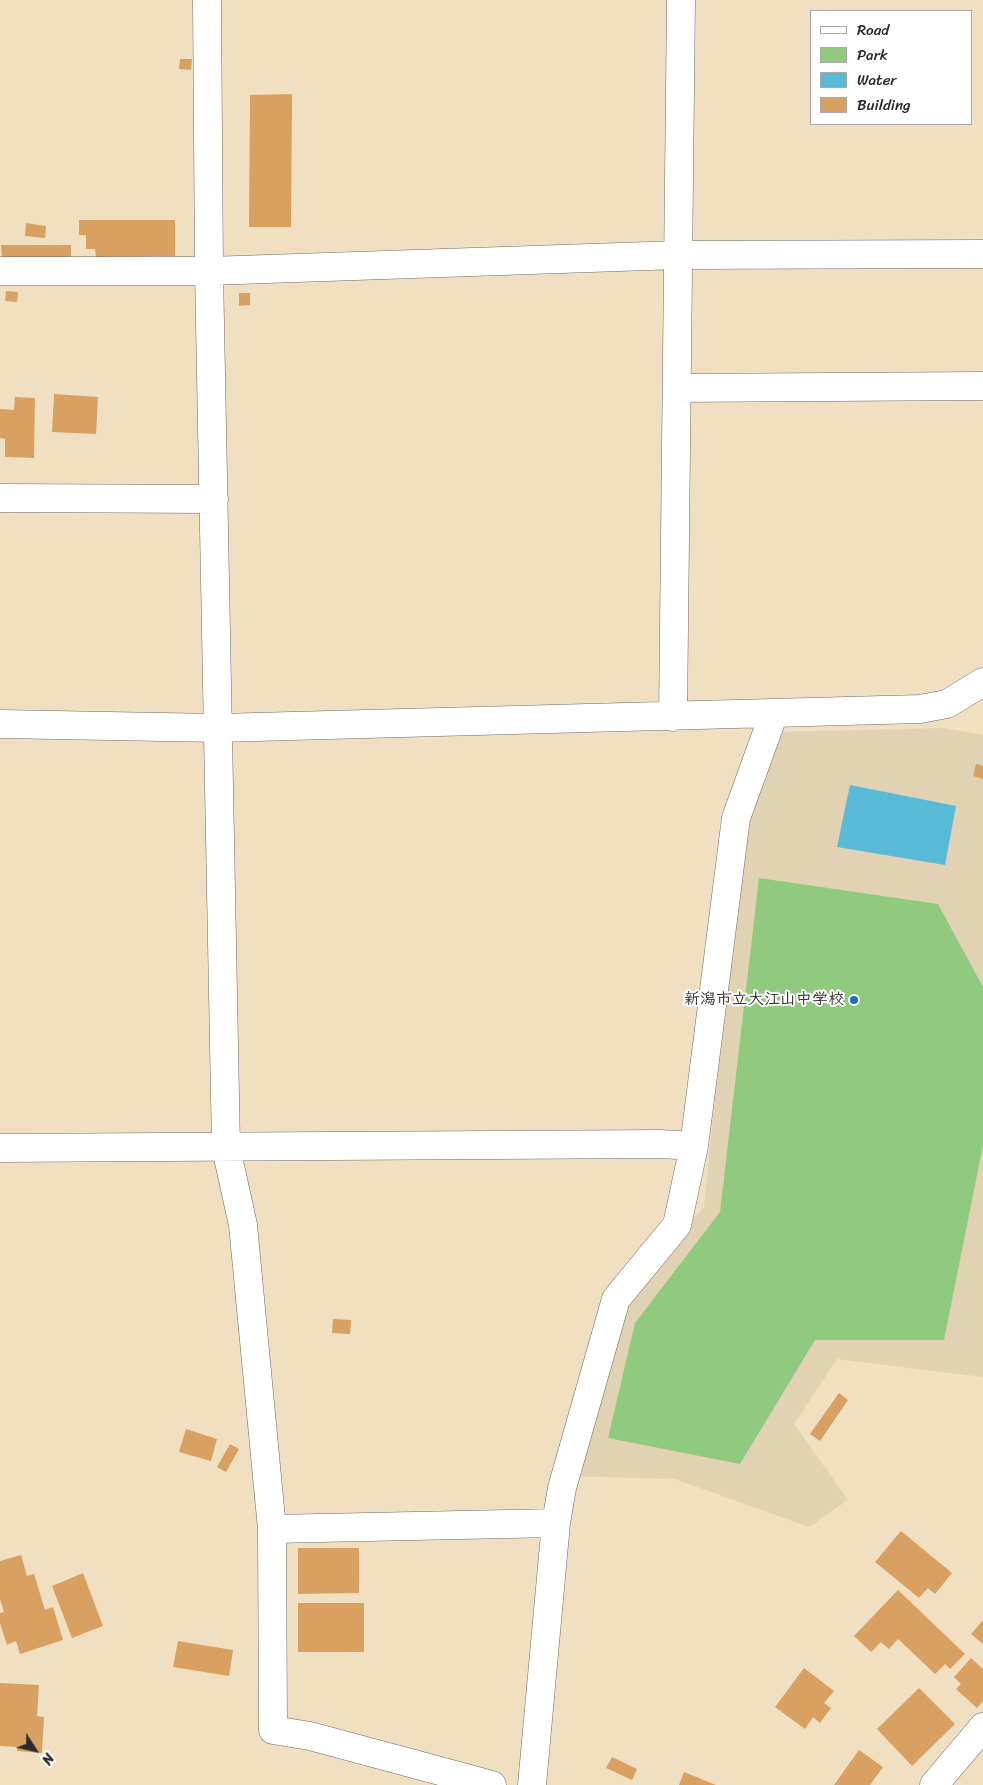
<!DOCTYPE html>
<html>
<head>
<meta charset="utf-8">
<style>
	body { margin:0 }
	#map { position:relative; width:983px; height:1785px; overflow:hidden; background:#f1dfc2; font-family:Sriracha,sans-serif }
	canvas { display:block }
	.legend { position:absolute; left:810px; top:10px; width:162px; height:115px; box-sizing:border-box; background:#fff; border:1px solid #aaa; margin:0; padding:6px 9px; list-style:none; font-size:15px; color:#2b2b2b }
	.legend li { display:flex; align-items:center; gap:10px; height:25px }
	.legend b { width:25px; border:1px solid #aaa }
	.north { position:absolute; left:10px; top:1725px; width:50px; height:50px; -webkit-text-stroke:4px #fff; paint-order:stroke; rotate:125deg; font-size:14px; font-weight:700; line-height:20px; text-align:center; color:#2b2b2b }
	.north::after { content:''; display:block; margin:auto; width:18px; height:22px; background:#2b2b2b; clip-path:polygon(50% 0,100% 100%,50% 72%,0 100%) }
</style>
</head>
<body>
<div id="map">
<canvas width="983" height="1785"></canvas>
<ul class="legend">
<li><b style="height:6px;background:#fff"></b>Road</li>
<li><b style="height:14px;background:#90ca7f"></b>Park</li>
<li><b style="height:14px;background:#59bad7"></b>Water</li>
<li><b style="height:14px;background:#d8a061"></b>Building</li>
</ul>
<div class="north">N</div>
</div>
<script>
const ctx = document.querySelector('canvas').getContext('2d');
ctx.lineJoin = 'round';
function fillPath(path, color) { ctx.fillStyle = color; ctx.fill(path, 'evenodd'); }
const toPath = rows => new Path2D(rows.map(r => 'M' + r).join(''));
function stroke(path, color, width, dash) { ctx.strokeStyle = color; ctx.lineWidth = width; ctx.lineCap = dash ? 'butt' : 'round'; ctx.setLineDash(dash || []); ctx.stroke(path); }
function write(font, color, halo, rows, align = 'center') {
  ctx.font = font + ' Sriracha,"Klee One",sans-serif'; ctx.lineWidth = 4; ctx.setLineDash([]); ctx.textBaseline = 'middle'; ctx.strokeStyle = halo; ctx.fillStyle = color; for (const [text, x, y, turn = 0] of rows) {
    ctx.save(); ctx.translate(x, y); ctx.rotate((+turn || 0) * Math.PI / 180); ctx.textAlign = isNaN(turn) ? turn : align; if (halo) ctx.strokeText(text, 0, 0); ctx.fillText(text, 0, 0); ctx.restore();
  }
}
fillPath(toPath([
	[945,728,983,735,983,1377,837,1359,794,1424,848,1500,809,1527,675,1479,568,1476,626,1292,704,1207,746,793,774,732]
]), '#e1d2b4');
fillPath(toPath([
	[759,878,938,904,983,987,983,1145,944,1340,815,1340,740,1464,608,1438,635,1323,720,1212]
]), '#90ca7f');
fillPath(toPath([
	[850,785,956,806,945,865,837,847]
]), '#59bad7');
fillPath(toPath([
	[180,59,192,59,191,70,179,69],
	[292,94,291,227,249,227,250,95],
	[79,220,175,220,175,256,96,257,95,249,86,249,86,235,79,235],
	[26,223,46,226,45,238,25,236],
	[1,245,71,245,71,258,2,258],
	[6,291,18,292,17,302,5,301],
	[239,293,250,293,250,305,239,306],
	[54,394,98,397,96,434,52,432],
	[15,397,35,398,34,458,5,457,5,439,0,438,0,409,14,410],
	[976,764,983,766,983,779,973,776],
	[333,1319,351,1320,350,1334,332,1333],
	[839,1393,848,1400,820,1441,810,1434],
	[186,1429,217,1439,211,1461,179,1452],
	[230,1444,239,1449,226,1472,217,1467],
	[901,1531,952,1573,935,1594,928,1588,919,1598,875,1562],
	[298,1548,359,1548,359,1593,298,1594],
	[21,1555,27,1576,34,1574,45,1610,53,1607,63,1640,20,1654,16,1641,7,1645,0,1623,0,1613,4,1612,0,1599,0,1561],
	[83,1573,103,1626,72,1638,52,1586],
	[898,1590,965,1654,950,1669,945,1664,935,1674,898,1639,889,1649,881,1642,871,1652,854,1636],
	[298,1603,364,1603,364,1652,298,1652],
	[983,1620,983,1644,971,1634],
	[178,1641,233,1650,229,1676,173,1667],
	[971,1658,983,1669,983,1701,977,1708,956,1689,961,1684,954,1677],
	[804,1668,834,1691,824,1703,831,1708,820,1723,813,1717,805,1729,775,1707],
	[0,1683,39,1685,37,1716,44,1717,42,1753,17,1751,17,1747,0,1746],
	[919,1688,955,1724,912,1766,877,1729],
	[859,1750,883,1767,870,1785,834,1785],
	[612,1757,637,1769,632,1780,606,1768],
	[684,1772,716,1785,679,1785]
]), '#d8a061');
const minor = toPath([
	[207,0,209,271,226,1148,243,1225,272,1529,273,1730,310,1736,492,1785],
	[0,271,209,271,678,255,983,254],
	[677,388,983,386],
	[0,498,214,499],
	[673,717,681,0],
	[0,724,218,728,920,709,947,704,983,682],
	[0,1148,660,1144,694,1146],
	[272,1529,556,1523],
	[532,1785,556,1523,562,1488,616,1299,677,1225,694,1146,736,818,774,713],
	[934,1785,983,1727]
]);
stroke(minor, '#706a60', 29);
stroke(minor, '#fff', 28);
for (const [x, y, r, color] of [
	[854,1000,5,"#1f6fb2"]
]) { const dot = new Path2D(); dot.arc(x, y, r, 0, 2 * Math.PI); ctx.fillStyle = color; ctx.fill(dot); stroke(dot, '#fff', 2); }
write('bold 16px', '#2b2b2b', '#fff', [
	["新潟市立大江山中学校",844,1000]
], 'right');
</script>
</body>
</html>
